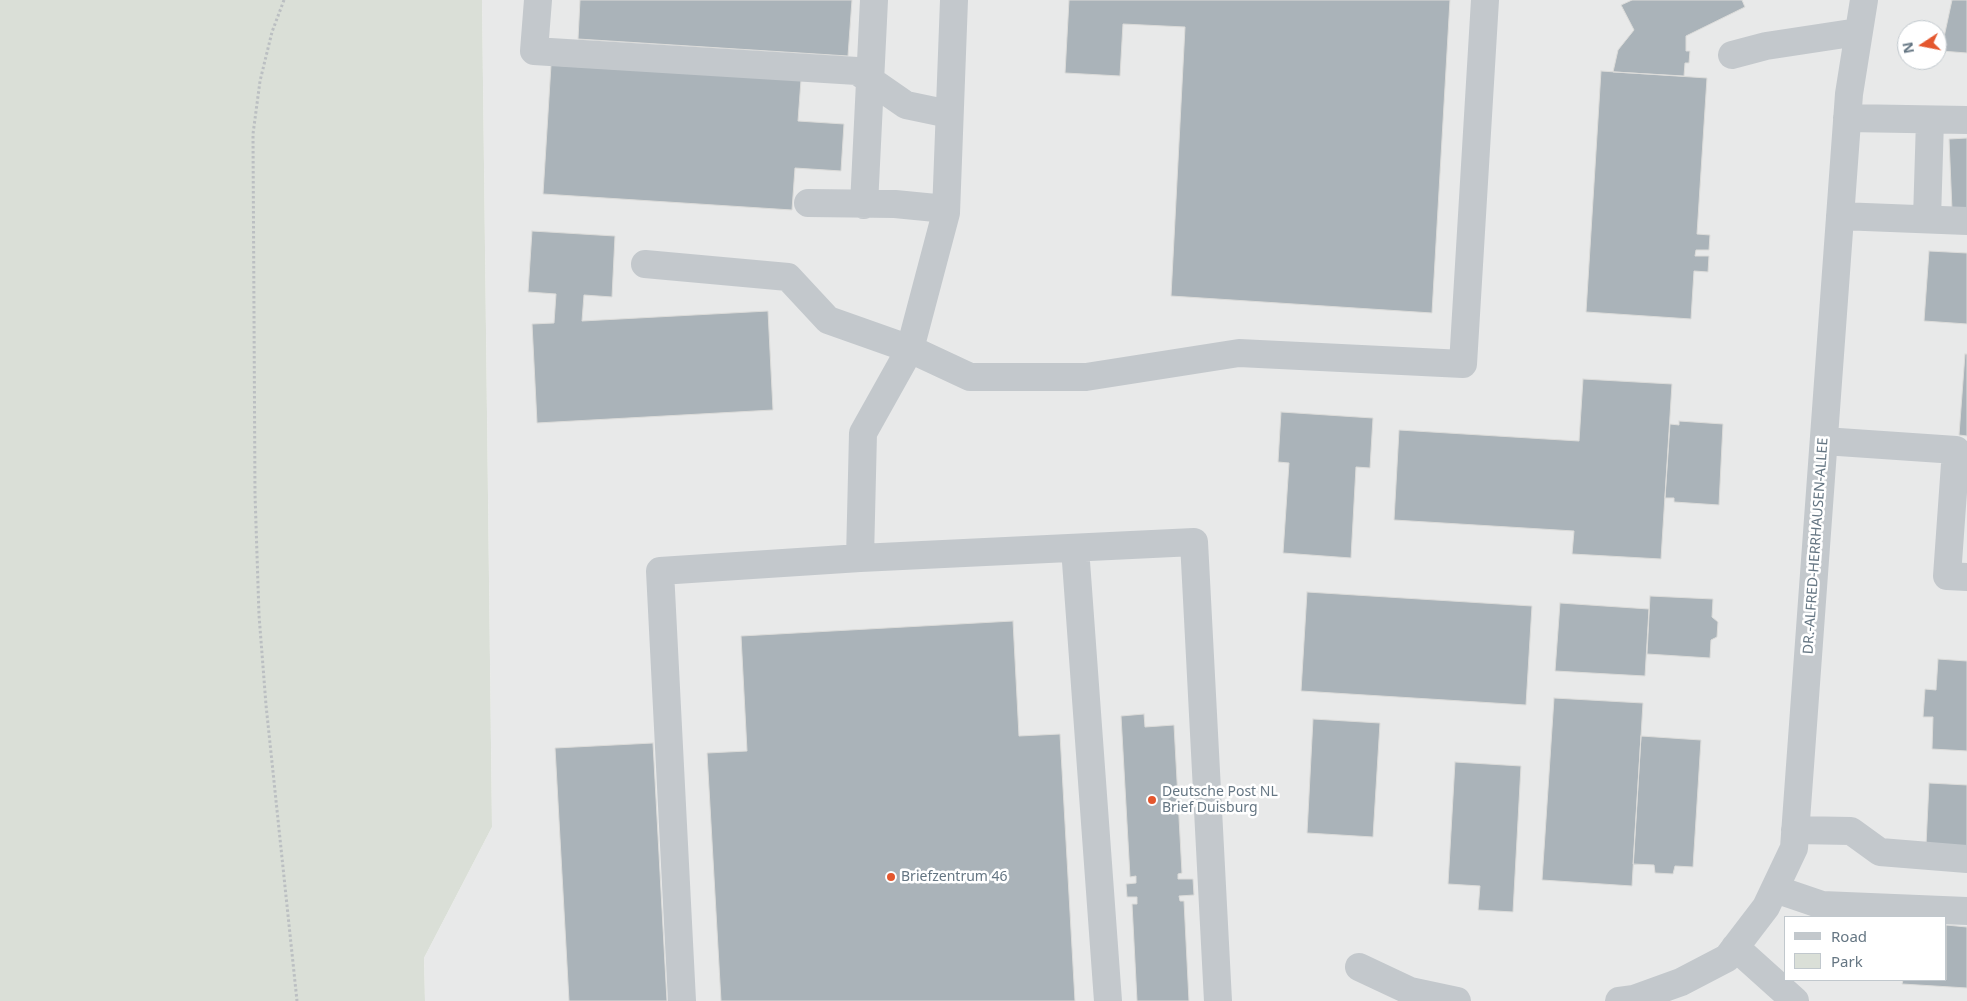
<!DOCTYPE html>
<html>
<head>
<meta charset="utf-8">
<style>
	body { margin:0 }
	#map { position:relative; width:1967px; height:1001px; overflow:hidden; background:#fafaf8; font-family:"Noto Sans",sans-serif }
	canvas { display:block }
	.legend { position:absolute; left:1784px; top:916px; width:162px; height:65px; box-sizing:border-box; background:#fff; border:1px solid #c1c8cd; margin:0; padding:6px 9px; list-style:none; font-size:15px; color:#657683 }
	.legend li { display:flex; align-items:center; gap:10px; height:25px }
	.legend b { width:25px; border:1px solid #c1c8cd }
	.north { position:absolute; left:1897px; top:20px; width:50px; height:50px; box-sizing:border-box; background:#fff; border:1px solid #c1c8cd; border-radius:50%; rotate:259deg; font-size:14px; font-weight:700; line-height:20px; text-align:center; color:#657683 }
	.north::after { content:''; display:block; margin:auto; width:18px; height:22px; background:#e4572e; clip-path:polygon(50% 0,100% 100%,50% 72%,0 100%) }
</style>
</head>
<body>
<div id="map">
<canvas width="1967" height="1001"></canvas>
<ul class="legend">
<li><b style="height:6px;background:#c3c8cc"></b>Road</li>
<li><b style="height:14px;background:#dadfd7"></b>Park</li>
</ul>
<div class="north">N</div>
</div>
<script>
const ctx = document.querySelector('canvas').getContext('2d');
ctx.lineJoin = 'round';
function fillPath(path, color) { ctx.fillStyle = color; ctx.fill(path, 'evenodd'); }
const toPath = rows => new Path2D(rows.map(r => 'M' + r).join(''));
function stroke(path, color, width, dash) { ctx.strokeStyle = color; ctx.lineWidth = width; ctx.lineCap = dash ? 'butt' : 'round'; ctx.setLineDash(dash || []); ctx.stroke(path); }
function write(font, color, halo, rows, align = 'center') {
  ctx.font = font + ' "Noto Sans",sans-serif'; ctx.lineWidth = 5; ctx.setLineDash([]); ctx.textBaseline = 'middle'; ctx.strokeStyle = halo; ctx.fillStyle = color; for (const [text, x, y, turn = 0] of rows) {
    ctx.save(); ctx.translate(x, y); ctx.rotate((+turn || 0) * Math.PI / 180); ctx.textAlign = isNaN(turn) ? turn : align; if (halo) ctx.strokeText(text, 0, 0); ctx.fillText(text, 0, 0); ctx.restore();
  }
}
fillPath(toPath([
	[482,0,1967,0,1967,1001,425,1001,424,958,492,827],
	[1907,30,1937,30,1937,60,1907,60],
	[1786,917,1946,917,1946,980,1786,980]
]), '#e8e9e9');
fillPath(toPath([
	[0,0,482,0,492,827,424,958,425,1001,0,1001]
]), '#dadfd7');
const building = toPath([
	[580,0,852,0,848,56,578,39,580,0],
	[1069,0,1450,0,1432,313,1171,296,1185,27,1123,24,1120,76,1065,73,1069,0],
	[1632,0,1742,0,1745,7,1686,36,1686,51,1690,51,1689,63,1685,63,1684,76,1613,72,1618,50,1634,30,1621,5,1632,0],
	[1952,0,1967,0,1967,53,1941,51,1952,0],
	[551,65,801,80,798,121,844,124,841,171,795,168,792,210,543,194,551,65],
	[1601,71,1707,78,1697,234,1710,235,1709,250,1696,250,1695,256,1709,256,1708,272,1694,271,1691,319,1586,312,1601,71],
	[1967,138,1967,209,1952,210,1949,139,1967,138],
	[532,231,615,236,612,297,584,295,582,321,768,311,773,410,537,423,532,324,554,323,556,294,528,292,532,231],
	[1929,251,1967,253,1967,324,1924,321,1929,251],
	[1965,354,1967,354,1967,436,1959,435,1965,354],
	[1583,379,1672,384,1661,559,1572,554,1574,531,1394,520,1399,430,1579,441,1583,379],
	[1281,412,1373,418,1370,468,1356,467,1351,558,1283,553,1289,463,1278,462,1281,412],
	[1679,421,1723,424,1719,505,1674,502,1674,498,1665,498,1670,424,1679,425,1679,421],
	[1307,592,1532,606,1526,705,1301,691,1307,592],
	[1650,596,1713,599,1712,617,1718,622,1717,637,1711,640,1710,658,1647,654,1650,596],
	[1560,603,1649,609,1645,676,1555,671,1560,603],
	[1013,621,1019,736,1060,734,1075,1001,721,1001,707,753,747,751,741,636,1013,621],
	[1938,659,1967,661,1967,751,1932,749,1933,717,1923,717,1925,689,1936,690,1938,659],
	[1554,698,1643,703,1632,886,1542,880,1554,698],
	[1144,714,1145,727,1174,725,1182,873,1178,874,1178,879,1193,879,1194,895,1179,896,1180,901,1184,901,1189,1001,1137,1001,1132,904,1137,904,1137,897,1127,897,1126,884,1136,883,1136,876,1130,877,1121,716,1144,714],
	[1313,719,1380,723,1373,837,1307,833,1313,719],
	[1641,736,1701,740,1693,867,1675,866,1673,874,1655,873,1654,865,1633,864,1641,736],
	[653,743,667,1001,569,1001,555,748,653,743],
	[1455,762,1521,766,1513,912,1478,910,1480,886,1448,884,1455,762],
	[1929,783,1967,785,1967,847,1926,845,1929,783],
	[1946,925,1967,927,1967,988,1902,984,1903,980,1946,980,1946,925]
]);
fillPath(building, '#aab3b9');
stroke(building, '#dcdcda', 1);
stroke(toPath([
	[284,0,272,32,260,81,253,134,255,494,259,615,266,705,297,1001]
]), '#bbbfc2', 3, [2.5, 2.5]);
stroke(toPath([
	[538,0,534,51,857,71,906,105,949,114],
	[1732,55,1766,46,1858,32],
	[1847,118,1967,120],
	[808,203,895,204,946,209],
	[864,205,874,0],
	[1840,216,1967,221],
	[1927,219,1930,120],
	[645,264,788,277,828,320,910,349,970,377,1086,377,1239,353,1463,364,1485,0],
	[1824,441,1956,450,1947,576,1967,577],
	[1075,548,1108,1001],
	[860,558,863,433,910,349,946,213,954,0],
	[1795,830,1851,831,1880,852,1967,859],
	[1775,889,1822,905,1967,911],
	[1735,947,1795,1001],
	[1359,967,1410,991,1457,1001],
	[682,1001,660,571,860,558,1194,542,1218,1001],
	[1619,1001,1634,999,1681,982,1727,958,1766,907,1794,848,1849,94,1864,0]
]), '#c3c8cc', 28);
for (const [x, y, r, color] of [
	[1152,800,5,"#e4572e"],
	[891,877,5,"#e4572e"]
]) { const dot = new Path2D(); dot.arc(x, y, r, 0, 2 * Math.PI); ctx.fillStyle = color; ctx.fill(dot); stroke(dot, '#fff', 2); }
write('14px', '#657683', '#fff', [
	["DR.-ALFRED-HERRHAUSEN-ALLEE",1816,546,-86]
]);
write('14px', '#657683', '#fff', [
	["Deutsche Post NL",1162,792],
	["Brief Duisburg",1162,808],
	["Briefzentrum 46",901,877]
], 'left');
</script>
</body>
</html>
